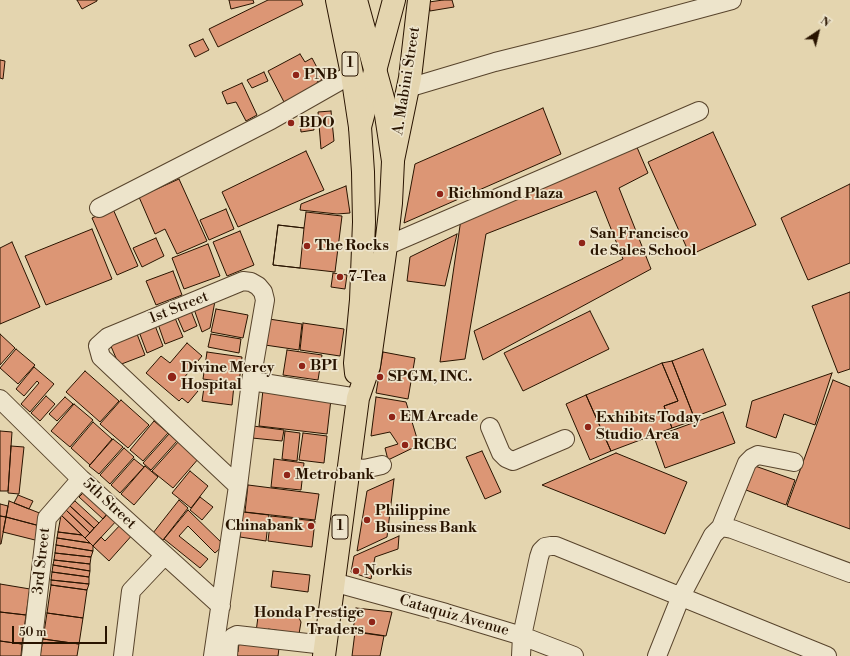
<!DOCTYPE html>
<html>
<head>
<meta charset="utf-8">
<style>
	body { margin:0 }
	#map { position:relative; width:850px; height:656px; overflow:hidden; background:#e4d5af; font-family:"Libre Bodoni",serif }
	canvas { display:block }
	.north { position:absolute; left:798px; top:12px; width:40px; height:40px; -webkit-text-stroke:3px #ede4cb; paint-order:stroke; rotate:35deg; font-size:11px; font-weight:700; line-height:16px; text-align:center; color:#291400 }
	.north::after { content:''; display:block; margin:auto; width:14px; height:18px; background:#291400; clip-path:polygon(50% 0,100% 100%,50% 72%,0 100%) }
	.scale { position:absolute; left:12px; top:626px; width:95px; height:18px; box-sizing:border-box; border:2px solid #291400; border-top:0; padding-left:5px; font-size:12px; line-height:14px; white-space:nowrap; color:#291400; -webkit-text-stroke:3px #ede4cb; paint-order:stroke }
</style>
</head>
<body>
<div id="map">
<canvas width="850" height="656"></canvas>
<div class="north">N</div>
<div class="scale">50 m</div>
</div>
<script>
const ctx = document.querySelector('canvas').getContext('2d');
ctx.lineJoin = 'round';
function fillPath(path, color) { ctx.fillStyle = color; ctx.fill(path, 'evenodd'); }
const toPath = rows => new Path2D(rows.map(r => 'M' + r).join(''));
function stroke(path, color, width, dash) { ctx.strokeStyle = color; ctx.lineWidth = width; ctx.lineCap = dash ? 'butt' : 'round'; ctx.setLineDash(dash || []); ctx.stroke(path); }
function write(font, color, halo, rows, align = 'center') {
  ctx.font = font + ' "Libre Bodoni",serif'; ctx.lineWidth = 3.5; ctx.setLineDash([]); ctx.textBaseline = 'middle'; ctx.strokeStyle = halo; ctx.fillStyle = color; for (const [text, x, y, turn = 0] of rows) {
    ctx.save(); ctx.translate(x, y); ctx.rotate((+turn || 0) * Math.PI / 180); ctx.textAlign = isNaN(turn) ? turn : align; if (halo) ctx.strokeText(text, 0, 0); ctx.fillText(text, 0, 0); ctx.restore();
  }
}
const building = toPath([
	[77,0,97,0,97,1,82,9,77,0],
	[229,0,253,0,254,3,231,9,229,0],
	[268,0,301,0,303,5,218,47,209,29,268,0],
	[443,0,452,0,454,7,430,11,429,2,443,0],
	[203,39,209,50,195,57,189,45,203,39],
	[300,54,305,62,312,58,323,79,317,82,319,86,284,102,268,71,300,54],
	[0,60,5,61,3,79,0,78,0,60],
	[264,72,268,81,252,88,247,80,264,72],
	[242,83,257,115,246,121,236,102,227,104,222,92,242,83],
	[543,108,561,154,404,223,415,164,543,108],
	[331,111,334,141,321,149,318,112,331,111],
	[313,122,314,130,301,132,300,123,313,122],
	[713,132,756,225,690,255,648,162,713,132],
	[636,145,648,173,619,188,651,269,483,360,474,331,623,259,596,191,486,234,465,359,440,362,461,219,636,145],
	[306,151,324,190,238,227,222,192,306,151],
	[179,179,207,241,177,254,165,229,155,234,139,197,179,179],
	[850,184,850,263,808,280,781,218,850,184],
	[346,186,350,213,337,214,300,210,301,204,346,186],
	[113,209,138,266,117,275,92,218,113,209],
	[226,209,234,229,209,240,200,220,226,209],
	[306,212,342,216,335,272,273,265,278,225,304,228,306,212],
	[278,225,304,228,300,268,273,265,278,225],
	[92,229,112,279,46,305,25,256,92,229],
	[240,231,254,265,227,276,213,242,240,231],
	[457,234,445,286,407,281,410,257,457,234],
	[156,238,164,256,142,267,133,248,156,238],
	[12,242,40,307,0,324,0,248,12,242],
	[208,244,220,276,184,289,172,258,208,244],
	[173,271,182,295,156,305,146,281,173,271],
	[333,273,347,275,345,289,331,287,333,273],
	[850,292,850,369,838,373,812,306,850,292],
	[215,301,210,328,202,332,194,309,215,301],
	[216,309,248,315,243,338,211,332,216,309],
	[191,311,197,326,184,332,177,316,191,311],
	[590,311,609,349,523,391,504,353,590,311],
	[175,318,183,337,165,344,158,324,175,318],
	[269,319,302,324,299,350,265,345,269,319],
	[154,323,163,346,147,353,138,329,154,323],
	[303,323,344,329,340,356,300,350,303,323],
	[0,334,15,348,0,365,0,334],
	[137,334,145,355,119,365,110,344,137,334],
	[211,334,241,339,239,353,208,347,211,334],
	[187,343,202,356,183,379,198,391,188,403,182,398,179,401,146,373,161,356,170,363,187,343],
	[16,349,35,365,18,384,0,368,16,349],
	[703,349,726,405,694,417,672,361,703,349],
	[287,350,322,355,318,380,283,375,287,350],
	[207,352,242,357,239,384,203,379,207,352],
	[383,352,415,358,408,399,376,393,383,352],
	[672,361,695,420,672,428,664,406,678,401,662,363,672,361],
	[662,363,678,401,664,406,672,428,611,451,586,395,662,363],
	[34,367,54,384,30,412,21,404,39,383,37,381,24,396,16,389,34,367],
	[85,371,119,401,100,422,66,392,85,371],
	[832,373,815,425,784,414,776,438,746,427,752,401,832,373],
	[833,380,850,387,850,529,787,506,833,380],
	[205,381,234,385,232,405,202,401,205,381],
	[263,390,331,399,327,434,259,426,263,390],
	[586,395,611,451,590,460,566,404,586,395],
	[46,396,55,404,40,421,31,413,46,396],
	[65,397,73,404,57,421,49,414,65,397],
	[376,397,406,402,419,445,388,460,385,448,398,444,390,432,371,436,376,397],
	[121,400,149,425,128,448,100,424,121,400],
	[74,404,93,420,70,447,51,431,74,404],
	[723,412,735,443,665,468,654,437,723,412],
	[154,421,168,433,143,461,130,450,154,421],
	[93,422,112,439,90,465,71,448,93,422],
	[253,426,284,430,282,441,252,438,253,426],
	[0,431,12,432,8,491,0,491,0,431],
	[285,431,300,433,297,461,282,459,285,431],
	[303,433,327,436,324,463,299,460,303,433],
	[169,434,177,441,151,470,143,463,169,434],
	[113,439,123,447,99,474,89,466,113,439],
	[179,441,199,458,173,488,152,471,179,441],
	[11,446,24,447,19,494,8,493,11,446],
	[124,448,134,457,110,484,100,475,124,448],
	[482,451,501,492,485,499,466,457,482,451],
	[616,453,687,482,665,534,542,485,616,453],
	[134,459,144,467,120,493,111,485,134,459],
	[274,459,304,463,301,490,271,487,274,459],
	[145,466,158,477,134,505,121,494,145,466],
	[755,466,795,480,786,505,746,490,755,466],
	[190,471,208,486,191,508,172,493,190,471],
	[394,479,387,537,357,551,367,491,394,479],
	[248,485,319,494,315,520,245,512,248,485],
	[85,491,108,513,103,519,79,497,85,491],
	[18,495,33,501,29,509,14,503,18,495],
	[200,497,213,507,202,520,190,510,200,497],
	[179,500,188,508,163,540,153,533,179,500],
	[9,501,42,514,40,526,6,517,9,501],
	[75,501,99,523,94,528,70,506,75,501],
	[0,504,8,506,6,517,0,516,0,504],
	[70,506,94,528,90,533,66,510,70,506],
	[66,510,90,533,85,538,61,515,66,510],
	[111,510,119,518,93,546,85,538,111,510],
	[188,510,224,545,215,553,188,526,179,536,208,559,200,568,164,539,188,510],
	[243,512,269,515,266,541,240,537,243,512],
	[61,515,82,535,58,532,61,515],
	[0,516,6,517,1,544,0,544,0,516],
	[271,516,315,521,312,547,268,541,271,516],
	[6,517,40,526,39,541,3,532,6,517],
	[123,522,134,533,109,561,93,546,101,537,105,541,123,522],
	[58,532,82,535,90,543,57,538,58,532],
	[399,536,398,549,375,557,371,579,351,572,354,556,399,536],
	[57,538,90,543,93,546,93,551,56,545,57,538],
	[56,545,93,551,91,557,55,553,56,545],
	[55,553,91,557,90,564,54,560,55,553],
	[54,560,90,564,90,571,53,565,54,560],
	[53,565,90,571,89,577,52,572,53,565],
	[273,571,310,575,308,592,271,587,273,571],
	[52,572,89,577,89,584,51,580,52,572],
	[51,580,89,584,87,590,51,585,51,580],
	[0,584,30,589,26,615,0,612,0,584],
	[51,585,87,590,83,618,47,613,51,585],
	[356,608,392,612,386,636,353,631,356,608],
	[259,609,298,616,301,622,299,634,268,629,269,633,256,632,259,609],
	[0,612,26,615,22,644,0,641,0,612],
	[47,613,83,618,79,644,43,639,47,613],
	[355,632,384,636,380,656,352,656,355,632],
	[43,639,79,644,77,656,40,656,43,639],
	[0,641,22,644,21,656,0,656,0,641],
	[239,643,279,648,278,656,234,656,235,651,238,652,239,643]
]);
fillPath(building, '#dc9675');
stroke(building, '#291400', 1);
const minor = toPath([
	[408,88,495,62,595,37,732,0],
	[99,208,271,120,352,74],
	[386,246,699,111],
	[251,381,358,398],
	[0,399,81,479,221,606],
	[490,427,501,453,506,458,513,461,565,439],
	[348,467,364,469,382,465],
	[721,527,732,529,850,573],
	[333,582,446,613,522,636,574,656],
	[31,656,47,518,81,479],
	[123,656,131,591,164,556],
	[213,656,238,486,251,381,265,300,263,292,258,286,251,282,243,281,108,337,98,346,101,357,238,486],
	[228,656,229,642,233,637,237,635,325,645],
	[521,656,522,636,539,557,541,551,545,547,551,546,556,546,827,656],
	[657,656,681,596,713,535,721,527,747,463,752,458,758,455,794,462]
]);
const major = toPath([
	[360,127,394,0],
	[393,160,410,78,419,0]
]);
const highway = toPath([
	[337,0,352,74,360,127,363,172,364,222,361,300,355,363,356,373],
	[324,656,358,398,369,366,386,246,391,203,393,161,384,102,356,0]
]);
stroke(minor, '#58442c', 20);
stroke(major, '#291400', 24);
stroke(highway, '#291400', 24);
stroke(minor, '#ede4cb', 18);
stroke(major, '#e4d5af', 22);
stroke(highway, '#e4d5af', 22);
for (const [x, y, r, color] of [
	[296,75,4,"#8f2418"],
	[291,123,4,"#8f2418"],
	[440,194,4,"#8f2418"],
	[582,243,4,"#8f2418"],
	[307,246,4,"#8f2418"],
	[340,277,4,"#8f2418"],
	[302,366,4,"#8f2418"],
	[172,377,5,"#8f2418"],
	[380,377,4,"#8f2418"],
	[392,417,4,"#8f2418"],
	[588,427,4,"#8f2418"],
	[405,445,4,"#8f2418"],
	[287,475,4,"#8f2418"],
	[367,520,4,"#8f2418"],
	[311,526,4,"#8f2418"],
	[356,571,4,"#8f2418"],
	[372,622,4,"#8f2418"]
]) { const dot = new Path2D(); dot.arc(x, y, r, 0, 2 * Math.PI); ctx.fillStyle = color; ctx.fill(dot); stroke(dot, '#ede4cb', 1.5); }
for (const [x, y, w] of [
	[350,64,16],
	[340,527,16]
]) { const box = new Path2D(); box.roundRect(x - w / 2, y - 12, w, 24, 3); ctx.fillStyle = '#ede4cb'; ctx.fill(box); stroke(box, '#291400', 1); }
write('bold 14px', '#291400', null, [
	["1",350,64],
	["1",340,527]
]);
write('bold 15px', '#291400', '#ede4cb', [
	["PNB",304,75],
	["BDO",299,123],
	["Richmond Plaza",448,194],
	["San Francisco",590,234],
	["de Sales School",590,251],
	["The Rocks",315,246],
	["7-Tea",348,277],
	["BPI",310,366],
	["Divine Mercy",181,368],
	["Hospital",181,385],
	["SPGM, INC.",388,377],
	["EM Arcade",400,417],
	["Exhibits Today",596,418],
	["Studio Area",596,435],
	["RCBC",413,445],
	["Metrobank",295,475],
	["Philippine",375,511],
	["Business Bank",375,528],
	["Chinabank",303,526,"right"],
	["Norkis",364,571],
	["Honda Prestige",364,613,"right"],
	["Traders",364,630,"right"]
], 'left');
write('15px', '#291400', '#ede4cb', [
	["A. Mabini Street",407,81,-81],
	["1st Street",179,308,-22],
	["5th Street",109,504,43],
	["3rd Street",42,561,-84],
	["Cataquiz Avenue",454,616,16]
]);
</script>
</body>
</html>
